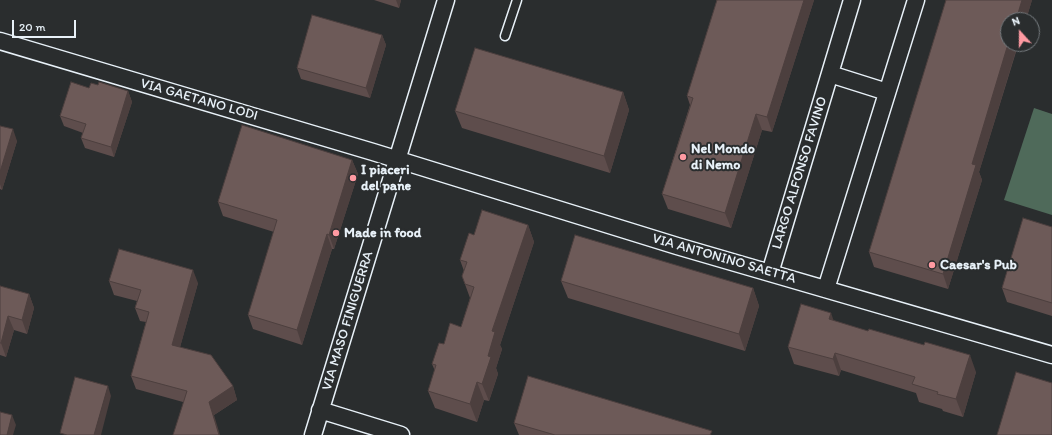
<!DOCTYPE html>
<html>
<head>
<meta charset="utf-8">
<style>
	body { margin:0 }
	#map { position:relative; width:1052px; height:435px; overflow:hidden; background:#2a2d2e; font-family:Itim,sans-serif }
	canvas { display:block }
	.north { position:absolute; left:1000px; top:12px; width:40px; height:40px; box-sizing:border-box; background:#2a2d2e; border:1px solid #767b7f; border-radius:50%; rotate:339deg; font-size:11px; font-weight:700; line-height:16px; text-align:center; color:#e8f1f8 }
	.north::after { content:''; display:block; margin:auto; width:14px; height:18px; background:#ff9aa2; clip-path:polygon(50% 0,100% 100%,50% 72%,0 100%) }
	.scale { position:absolute; left:12px; top:20px; width:64px; height:18px; box-sizing:border-box; border:2px solid #e8f1f8; border-top:0; padding-left:5px; font-size:12px; line-height:14px; white-space:nowrap; color:#e8f1f8; -webkit-text-stroke:3px #2a2d2e; paint-order:stroke }
</style>
</head>
<body>
<div id="map">
<canvas width="1052" height="435"></canvas>
<div class="north">N</div>
<div class="scale">20 m</div>
</div>
<script>
const ctx = document.querySelector('canvas').getContext('2d');
ctx.lineJoin = 'round';
function fillPath(path, color) { ctx.fillStyle = color; ctx.fill(path, 'evenodd'); }
const toPath = rows => new Path2D(rows.map(r => 'M' + r).join(''));
function stroke(path, color, width, dash) { ctx.strokeStyle = color; ctx.lineWidth = width; ctx.lineCap = dash ? 'butt' : 'round'; ctx.setLineDash(dash || []); ctx.stroke(path); }
function write(font, color, halo, rows, align = 'center') {
  ctx.font = font + ' Itim,sans-serif'; ctx.lineWidth = 4; ctx.setLineDash([]); ctx.textBaseline = 'middle'; ctx.strokeStyle = halo; ctx.fillStyle = color; for (const [text, x, y, turn = 0] of rows) {
    ctx.save(); ctx.translate(x, y); ctx.rotate((+turn || 0) * Math.PI / 180); ctx.textAlign = isNaN(turn) ? turn : align; if (halo) ctx.strokeText(text, 0, 0); ctx.fillText(text, 0, 0); ctx.restore();
  }
}
fillPath(toPath([
	[1034,108,1052,114,1052,215,1004,200]
]), '#4f6a5a');
const service = toPath([
	[505,36,517,0]
]);
const minor = toPath([
	[0,41,373,152,677,246,1052,355],
	[830,74,887,92],
	[770,273,852,0],
	[826,289,916,0],
	[320,410,401,435],
	[313,435,446,0]
]);
stroke(service, '#e8f1f8', 11);
stroke(minor, '#e8f1f8', 19);
stroke(service, '#2a2d2e', 8);
stroke(minor, '#2a2d2e', 16);
fillPath(toPath([
	[374,0,401,0,399,8],
	[717,0,814,0,772,132,762,130,731,228,668,209,662,194,690,105,687,96],
	[946,0,1032,0,979,172,982,180,948,289,874,267,869,252],
	[382,35,386,45,370,98,301,79,297,68],
	[98,85,128,91,132,102,114,157,85,148,81,138,83,133,64,126,60,116,89,88],
	[623,92,629,110,610,173,462,128,455,111],
	[0,126,17,141,2,190,0,189],
	[352,160,358,174,334,249,332,249,302,345,253,329,248,315,274,232,223,216,218,202],
	[528,225,534,242,500,345,502,349,496,368,498,374,489,401,484,400,477,422,435,408,428,391,435,371,432,364,444,344,461,327,470,298,462,276,464,271,460,260,474,235],
	[1052,227,1052,316,1007,302,1002,288],
	[109,281,198,283,180,347,233,386,237,400,214,415,183,402,136,389,131,376,146,322,140,321,135,308,137,301,114,295],
	[561,281,753,288,759,306,745,351,568,298],
	[0,286,29,294,34,308,27,334,14,330,6,357,0,355],
	[833,321,868,331,976,372,963,417,943,411,942,409,919,402,916,393,841,370,839,376,794,364,788,347],
	[514,423,713,435,519,435]
]), '#5e4d4c');
fillPath(toPath([
	[396,0,401,0,399,8],
	[804,0,814,0,772,132,767,117],
	[1022,0,1032,0,1026,20,1016,20],
	[382,35,386,45,370,98,366,88],
	[1008,44,1018,44,979,172,982,180,948,289,943,274,972,164],
	[128,91,132,102,114,157,111,147],
	[623,92,629,110,610,173,604,156],
	[756,114,762,130,731,228,725,213],
	[13,129,17,141,2,190,0,184,0,172],
	[352,160,358,174,334,249,329,235],
	[528,225,534,242,500,345,502,349,496,368,498,374,489,401,482,384,492,331],
	[327,234,332,249,302,345,297,330],
	[193,270,198,283,177,358,172,345],
	[753,288,759,306,745,351,739,334],
	[29,294,34,308,27,334,22,320],
	[831,313,837,330,829,319],
	[8,316,14,330,6,357,1,343],
	[835,353,841,370,839,376,833,359],
	[970,355,976,372,963,417,956,399],
	[477,382,484,400,477,422,470,404],
	[108,386,111,396,101,435,94,435],
	[233,386,237,400,214,415,220,435,219,435,209,402],
	[12,415,16,425,13,435,7,435]
]), '#4c3f3e');
const building = toPath([
	[717,0,804,0,767,117,756,114,725,213,662,194,693,98,687,96,717,0],
	[946,0,1022,0,1016,20,1008,20,1008,44,972,164,976,165,943,274,869,252,946,0],
	[312,15,382,35,366,88,297,68,312,15],
	[475,48,623,92,604,156,455,111,475,48],
	[71,82,89,88,91,83,98,85,99,82,128,91,111,147,81,138,86,124,60,116,71,82],
	[242,125,352,160,329,235,327,234,297,330,248,315,277,220,218,202,242,125],
	[0,126,13,129,0,172,0,126],
	[482,210,528,225,492,331,495,332,488,356,491,357,482,384,477,382,470,404,428,391,436,365,432,364,439,343,444,344,450,323,461,327,474,287,465,284,462,276,467,262,460,260,469,233,474,235,482,210],
	[1023,218,1052,227,1052,303,1002,288,1023,218],
	[575,235,753,288,739,334,561,281,575,235],
	[119,249,193,270,172,345,211,355,233,386,209,402,219,435,173,435,187,391,131,376,149,312,135,308,141,290,109,281,119,249],
	[0,286,29,294,22,320,8,316,1,343,0,343,0,286],
	[801,304,831,313,829,319,868,331,869,329,924,345,925,342,970,355,956,399,937,394,938,392,912,384,915,377,835,353,833,359,788,347,801,304],
	[1016,372,1052,383,1052,435,997,435,1016,372],
	[528,376,712,431,710,435,555,435,514,423,528,376],
	[75,377,108,386,94,435,67,435,60,433,75,377],
	[0,412,12,415,7,435,0,435,0,412]
]);
fillPath(building, '#6d5a58');
stroke(building, '#4c3f3e', 1);
for (const [x, y, r, color] of [
	[683,157,4,"#ff9aa2"],
	[353,178,4,"#ff9aa2"],
	[336,233,4,"#ff9aa2"],
	[932,265,4,"#ff9aa2"]
]) { const dot = new Path2D(); dot.arc(x, y, r, 0, 2 * Math.PI); ctx.fillStyle = color; ctx.fill(dot); stroke(dot, '#2a2d2e', 1.5); }
write('14px', '#e8f1f8', '#2a2d2e', [
	["VIA GAETANO LODI",199,100,16],
	["LARGO ALFONSO FAVINO",800,173,-73],
	["VIA ANTONINO SAETTA",724,259,16],
	["VIA MASO FINIGUERRA",348,321,-73]
]);
write('bold 14px', '#e8f1f8', '#2a2d2e', [
	["Nel Mondo",691,149],
	["di Nemo",691,165],
	["I piaceri",361,170],
	["del pane",361,186],
	["Made in food",344,233],
	["Caesar's Pub",940,265]
], 'left');
</script>
</body>
</html>
